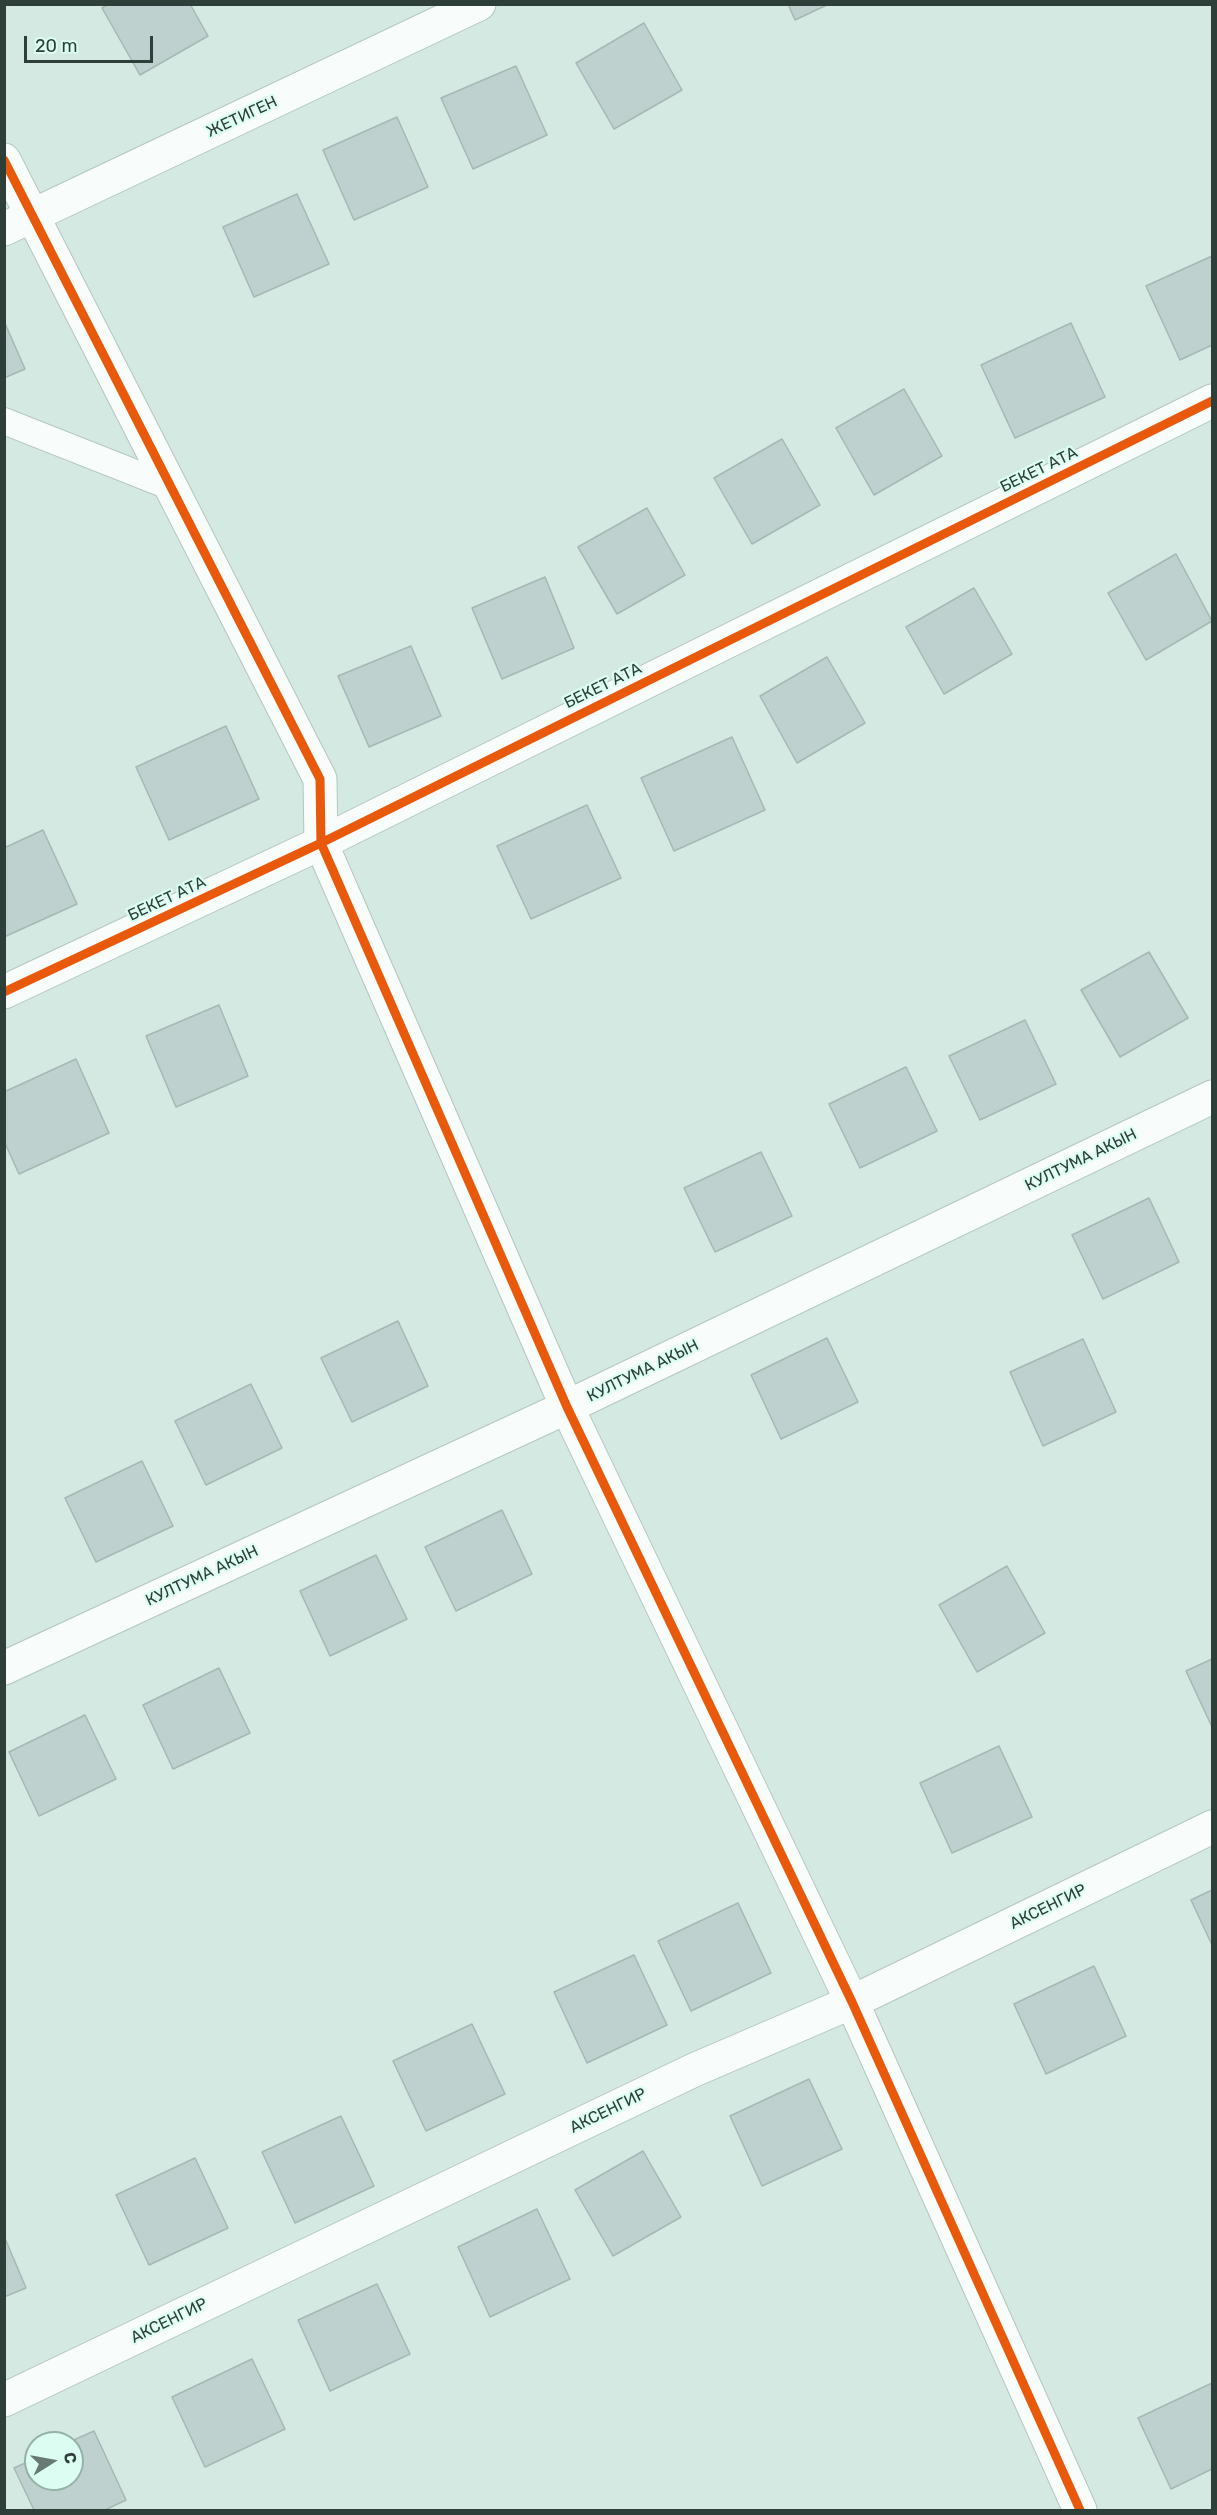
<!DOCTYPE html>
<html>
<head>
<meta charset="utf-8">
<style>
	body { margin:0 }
	#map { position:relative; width:1217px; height:2515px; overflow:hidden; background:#d3e9e1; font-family:Rubik,sans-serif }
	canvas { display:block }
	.frame { position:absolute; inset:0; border:6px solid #2e3f3a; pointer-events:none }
	.north { position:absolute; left:24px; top:2431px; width:60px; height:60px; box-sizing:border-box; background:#dcfef2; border:2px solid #96b2a8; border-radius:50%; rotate:79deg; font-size:16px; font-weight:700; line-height:24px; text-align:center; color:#2e3f3a }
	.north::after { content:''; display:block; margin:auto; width:21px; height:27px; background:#687a74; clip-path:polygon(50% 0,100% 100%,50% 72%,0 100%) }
	.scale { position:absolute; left:24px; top:36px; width:129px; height:27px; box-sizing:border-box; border:3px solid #2e3f3a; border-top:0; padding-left:8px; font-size:18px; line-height:21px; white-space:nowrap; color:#2e3f3a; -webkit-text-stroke:4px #dcfef2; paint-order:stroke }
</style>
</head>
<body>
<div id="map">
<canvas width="1217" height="2515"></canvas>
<div class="frame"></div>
<div class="north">С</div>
<div class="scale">20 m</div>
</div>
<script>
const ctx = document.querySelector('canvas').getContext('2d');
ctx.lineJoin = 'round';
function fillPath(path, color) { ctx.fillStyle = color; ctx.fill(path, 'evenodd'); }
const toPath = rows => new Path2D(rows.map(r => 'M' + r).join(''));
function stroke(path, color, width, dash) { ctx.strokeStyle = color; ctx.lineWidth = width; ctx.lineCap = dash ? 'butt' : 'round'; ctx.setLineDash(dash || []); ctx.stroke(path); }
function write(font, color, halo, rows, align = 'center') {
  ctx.font = font + ' Rubik,sans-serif'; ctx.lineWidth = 4.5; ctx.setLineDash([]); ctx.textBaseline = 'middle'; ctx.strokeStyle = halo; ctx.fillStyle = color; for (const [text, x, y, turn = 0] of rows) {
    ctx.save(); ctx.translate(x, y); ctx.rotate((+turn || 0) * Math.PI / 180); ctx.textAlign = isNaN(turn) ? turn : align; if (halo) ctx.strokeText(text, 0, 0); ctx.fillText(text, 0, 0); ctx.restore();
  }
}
const building = toPath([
	[109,4,190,4,208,36,140,75,102,8,109,4],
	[788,4,829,4,795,20,788,4],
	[644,23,682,90,614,129,576,63,644,23],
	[516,66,547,135,473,169,441,98,516,66],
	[397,117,428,187,354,220,323,150,397,117],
	[297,194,329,264,254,297,223,227,297,194],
	[1212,256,1212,345,1180,360,1146,286,1212,256],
	[4,321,25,369,4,378,4,321],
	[1071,323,1105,397,1015,438,981,365,1071,323],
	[904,389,942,456,874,495,836,428,904,389],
	[782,439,820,505,752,544,714,478,782,439],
	[647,508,685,575,617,614,578,547,647,508],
	[1176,554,1212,621,1146,660,1108,593,1176,554],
	[545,577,574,648,502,679,472,608,545,577],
	[974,588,1012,654,944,694,906,627,974,588],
	[411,646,441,716,369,747,338,676,411,646],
	[827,657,865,723,797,763,760,696,827,657],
	[226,726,259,799,169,840,136,767,226,726],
	[732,737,765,810,674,851,641,778,732,737],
	[587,805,621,878,531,919,497,846,587,805],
	[43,830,77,904,4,937,4,848,43,830],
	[1149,952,1188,1018,1120,1057,1081,990,1149,952],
	[219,1005,248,1076,176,1107,146,1036,219,1005],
	[1025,1020,1056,1084,980,1120,949,1056,1025,1020],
	[76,1059,109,1133,19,1174,4,1141,4,1092,76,1059],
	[906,1067,937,1131,860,1168,829,1104,906,1067],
	[761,1152,792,1216,715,1252,684,1188,761,1152],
	[1149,1198,1179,1262,1103,1299,1072,1235,1149,1198],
	[398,1321,428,1386,352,1422,321,1358,398,1321],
	[827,1338,858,1402,781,1439,751,1375,827,1338],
	[1083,1339,1116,1412,1043,1446,1010,1372,1083,1339],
	[251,1384,282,1448,206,1485,175,1421,251,1384],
	[142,1461,173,1526,96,1562,65,1498,142,1461],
	[502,1510,532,1574,456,1611,425,1547,502,1510],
	[376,1555,407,1619,330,1656,300,1591,376,1555],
	[1007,1566,1045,1633,977,1672,939,1605,1007,1566],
	[1212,1659,1212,1727,1186,1671,1212,1659],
	[219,1668,250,1733,173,1769,143,1705,219,1668],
	[85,1715,116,1779,39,1816,9,1752,85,1715],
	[999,1746,1032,1817,952,1853,920,1783,999,1746],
	[1212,1890,1212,1945,1191,1900,1212,1890],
	[738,1903,771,1973,691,2011,658,1941,738,1903],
	[634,1955,667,2025,587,2063,554,1992,634,1955],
	[1094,1966,1126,2036,1046,2074,1014,2004,1094,1966],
	[472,2024,505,2094,426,2131,393,2061,472,2024],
	[809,2079,842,2149,762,2186,730,2116,809,2079],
	[341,2116,374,2186,295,2223,262,2152,341,2116],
	[643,2151,681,2217,613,2256,575,2190,643,2151],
	[195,2158,228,2228,149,2265,116,2195,195,2158],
	[537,2209,570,2279,490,2317,458,2247,537,2209],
	[4,2236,26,2288,4,2297,4,2236],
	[377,2284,410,2354,330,2391,298,2320,377,2284],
	[252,2359,285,2429,205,2467,172,2397,252,2359],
	[1212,2383,1212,2469,1171,2489,1138,2418,1212,2383],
	[94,2431,126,2500,105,2510,34,2510,14,2468,36,2458,36,2479,72,2479,72,2443,67,2443,94,2431]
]);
fillPath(building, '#bfd1ce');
stroke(building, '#a5b8b4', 1.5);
const service = toPath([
	[4,421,171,487]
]);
const minor = toPath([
	[4,160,320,779,321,843,567,1407,852,2002,1080,2510],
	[4,229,479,4],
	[4,992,321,843,1212,401],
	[4,1668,567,1407,1212,1097],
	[4,2400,694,2070,852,2002,1212,1827]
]);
stroke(service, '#b4c6c0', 28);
stroke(minor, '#b4c6c0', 35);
stroke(service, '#f8fcfa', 26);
stroke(minor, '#f8fcfa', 33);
stroke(toPath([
	[4,160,320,779,321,843,567,1407,852,2002,1080,2510],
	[4,992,321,843,1212,401]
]), '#e8590c', 9);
write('16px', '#2e3f3a', '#dcfef2', [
	["ЖЕТИГЕН",242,117,-25],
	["БЕКЕТ АТА",1039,470,-26],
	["БЕКЕТ АТА",603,686,-26],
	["БЕКЕТ АТА",167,899,-25],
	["КУЛТУМА АКЫН",1081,1160,-26],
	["КУЛТУМА АКЫН",643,1371,-26],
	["КУЛТУМА АКЫН",202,1576,-25],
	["АКСЕНГИР",1048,1907,-26],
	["АКСЕНГИР",608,2111,-26],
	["АКСЕНГИР",169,2321,-26]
]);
</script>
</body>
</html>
